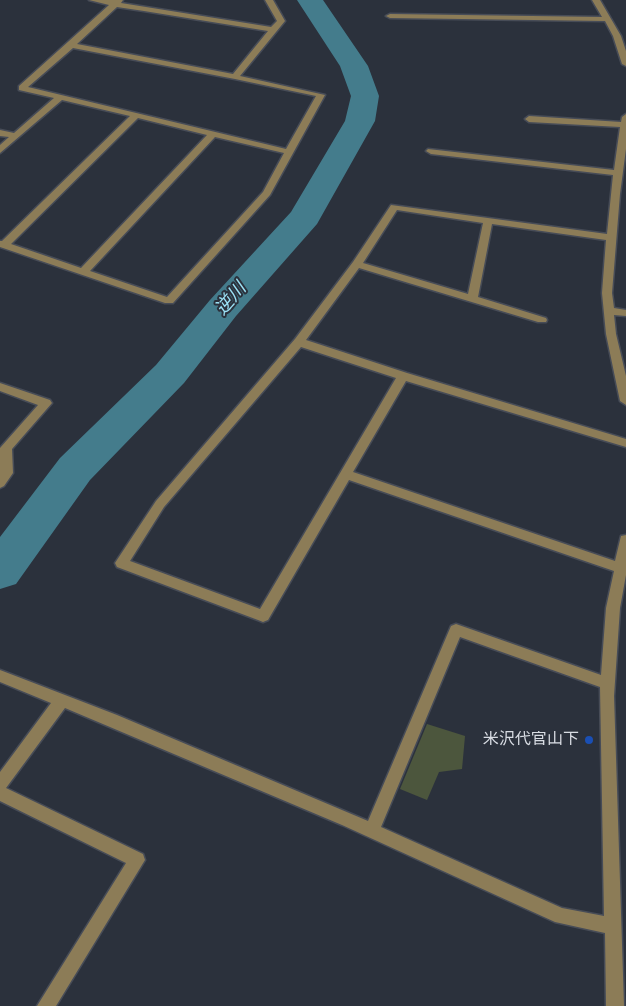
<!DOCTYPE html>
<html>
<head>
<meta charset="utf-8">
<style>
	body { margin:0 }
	canvas { display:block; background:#2b313c }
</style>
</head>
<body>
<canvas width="626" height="1006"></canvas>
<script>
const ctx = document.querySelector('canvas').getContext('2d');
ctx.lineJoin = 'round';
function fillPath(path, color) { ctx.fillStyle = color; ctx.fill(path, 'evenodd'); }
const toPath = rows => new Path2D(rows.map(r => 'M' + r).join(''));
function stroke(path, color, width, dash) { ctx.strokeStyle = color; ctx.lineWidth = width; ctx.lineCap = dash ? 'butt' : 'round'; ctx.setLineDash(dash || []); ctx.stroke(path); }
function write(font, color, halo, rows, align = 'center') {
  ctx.font = font + ' "Fira Sans Condensed","Noto Sans JP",sans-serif'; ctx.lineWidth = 4; ctx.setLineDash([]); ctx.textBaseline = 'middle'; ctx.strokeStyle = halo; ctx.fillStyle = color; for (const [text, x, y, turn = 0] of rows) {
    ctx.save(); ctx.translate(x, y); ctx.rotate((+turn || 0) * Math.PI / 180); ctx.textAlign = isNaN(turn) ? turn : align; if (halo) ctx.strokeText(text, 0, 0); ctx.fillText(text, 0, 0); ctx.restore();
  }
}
fillPath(toPath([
	[427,724,465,736,462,769,439,772,427,800,400,789]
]), '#4c563d');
fillPath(toPath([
	[305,0,315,0,359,65,349,66]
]), '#447c8c');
fillPath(toPath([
	[297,0,323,0,368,66,379,96,375,121,317,224,236,316,184,383,90,480,16,584,0,589,0,537,60,458,156,365,210,300,291,212,345,121,351,96,340,66,297,0]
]), '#447c8c');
const minor = toPath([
	[89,0,123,0,121,3,271,27,277,21,265,0,273,0,285,21,240,76,325,95,270,195,173,303,165,303,0,247,0,241,2,241,130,116,62,100,0,153,0,145,9,137,0,136,0,130,14,133,54,98,19,90,19,86,109,5,89,0],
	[117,7,144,11,268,31,233,74,77,44,117,7],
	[73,48,235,79,316,96,286,149,28,87,73,48],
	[138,118,207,135,81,268,11,244,138,118],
	[215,137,284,153,263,192,167,297,90,271,215,137],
	[592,0,600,0,621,36,626,51,626,66,622,64,613,36,605,21,390,18,386,16,390,14,602,17,592,0],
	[626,114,626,149,620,194,612,293,614,308,626,310,626,316,614,315,616,334,626,376,626,405,620,401,606,334,602,293,606,240,492,224,478,297,546,318,547,320,546,322,538,322,359,268,306,340,407,373,626,439,626,447,406,381,353,472,615,561,620,540,621,536,626,535,626,575,620,608,614,696,624,1006,606,1006,605,933,555,922,342,825,65,708,6,788,143,854,145,860,56,1006,37,1006,126,863,0,801,0,772,51,703,0,682,0,670,117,715,368,821,451,626,456,624,601,675,606,608,614,571,349,480,268,620,263,622,258,620,117,567,115,563,156,501,295,339,353,262,391,205,607,234,613,175,431,154,426,151,428,149,614,170,620,127,529,122,525,119,529,116,621,122,622,117,626,114],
	[397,210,483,223,468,294,363,263,397,210],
	[301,347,396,378,260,609,130,561,164,507,301,347],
	[460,637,600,687,604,916,562,908,381,827,460,637],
	[0,383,50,400,52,403,12,449,13,473,4,486,0,488,0,448,38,405,0,391,0,383]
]);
stroke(minor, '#474c57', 3);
fillPath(minor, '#8c7c57');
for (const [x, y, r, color] of [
	[589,740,5,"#1a4fb4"]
]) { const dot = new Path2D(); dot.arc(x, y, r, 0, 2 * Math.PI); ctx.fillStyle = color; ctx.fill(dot); stroke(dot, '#2b313c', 2); }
write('16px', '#d8dce3', '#2b313c', [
	["米沢代官山下",579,740]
], 'right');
write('italic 18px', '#9de3f7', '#2b313c', [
	["逆川",231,299,-49]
]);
</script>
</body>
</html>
